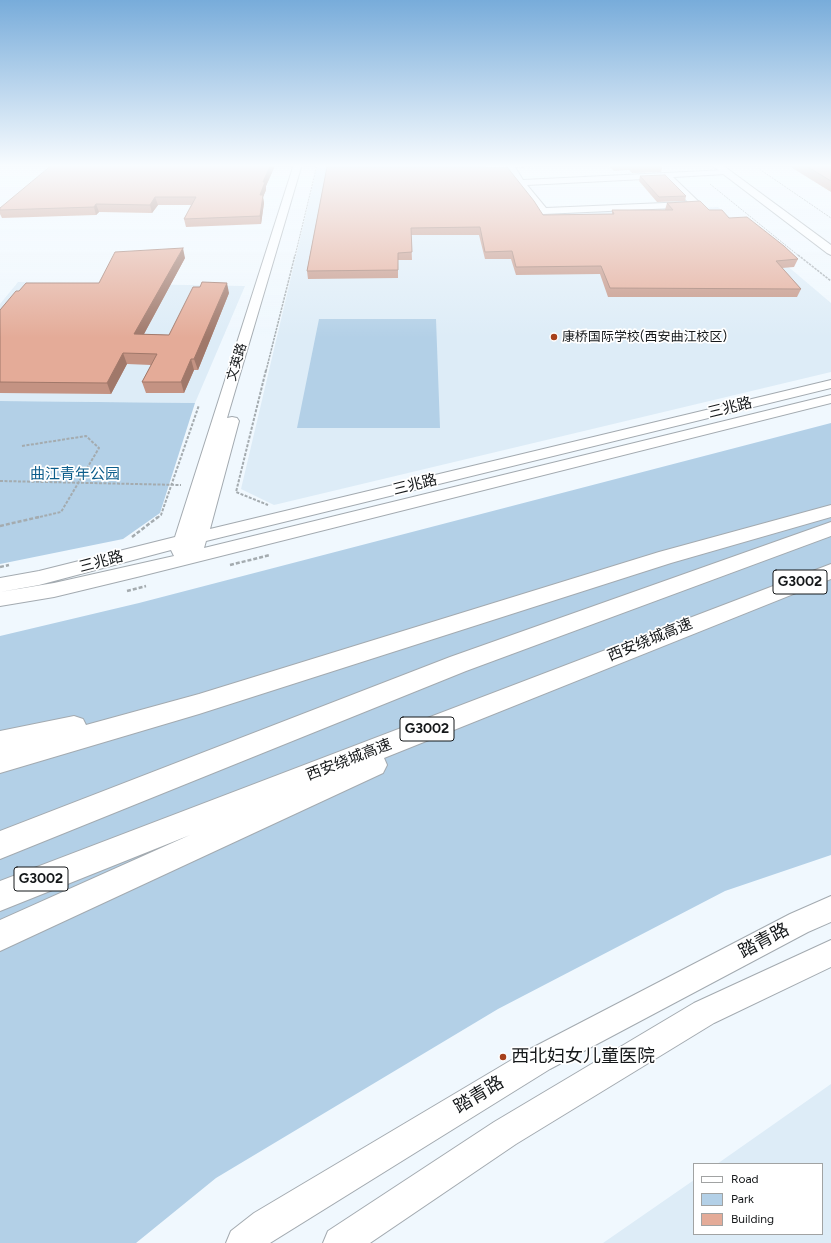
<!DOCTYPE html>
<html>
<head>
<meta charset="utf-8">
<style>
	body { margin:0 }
	#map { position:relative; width:831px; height:1243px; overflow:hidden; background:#f0f8fe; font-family:Figtree,sans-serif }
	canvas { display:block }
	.legend { position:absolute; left:693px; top:1163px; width:130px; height:72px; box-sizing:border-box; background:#fff; border:1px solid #a1a3a3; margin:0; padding:5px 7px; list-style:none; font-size:12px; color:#15181a }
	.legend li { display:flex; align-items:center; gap:8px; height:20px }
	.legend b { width:20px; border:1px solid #a1a3a3 }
</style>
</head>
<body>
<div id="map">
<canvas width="831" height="1243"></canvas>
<ul class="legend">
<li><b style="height:5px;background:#fff"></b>Road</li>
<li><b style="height:11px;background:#b3d0e7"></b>Park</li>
<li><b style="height:11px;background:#e4ab98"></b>Building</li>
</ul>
</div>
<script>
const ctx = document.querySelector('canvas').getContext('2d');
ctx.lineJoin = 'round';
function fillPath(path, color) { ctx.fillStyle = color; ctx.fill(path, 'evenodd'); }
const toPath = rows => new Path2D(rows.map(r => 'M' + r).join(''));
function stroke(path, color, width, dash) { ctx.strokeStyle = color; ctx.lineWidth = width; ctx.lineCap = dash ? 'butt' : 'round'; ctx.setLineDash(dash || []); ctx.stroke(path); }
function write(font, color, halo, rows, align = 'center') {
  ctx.font = font + ' Figtree,"Noto Sans SC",sans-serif'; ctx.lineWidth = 3.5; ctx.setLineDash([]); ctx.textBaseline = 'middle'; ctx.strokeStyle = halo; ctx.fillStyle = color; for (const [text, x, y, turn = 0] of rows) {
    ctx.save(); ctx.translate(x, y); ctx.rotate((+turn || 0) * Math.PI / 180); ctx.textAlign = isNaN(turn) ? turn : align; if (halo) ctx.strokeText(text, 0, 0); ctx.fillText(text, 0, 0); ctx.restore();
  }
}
fillPath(toPath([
	[484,164,520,215,718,207,831,303,831,372,274,505,241,489,317,167,324,165],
	[18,282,245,286,195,403,0,401,0,304],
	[831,1084,831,1243,603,1243,694,1180,694,1234,822,1234,822,1164,717,1164]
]), '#ddecf7');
fillPath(toPath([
	[319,319,436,319,440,428,297,428],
	[0,401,195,403,160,513,123,539,0,564],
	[831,423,831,855,725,891,498,1009,216,1178,136,1243,0,1243,0,636,139,603]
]), '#b3d0e7');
const minor = toPath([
	[294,164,302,164,227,418,232,417,237,418,239,421,210,529,831,380,831,388,206,541,204,548,831,395,831,403,141,576,54,597,0,606,0,592,54,583,174,556,171,550,39,585,0,592,0,578,39,571,175,537,294,164],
	[506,164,536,164,532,166,515,167,523,180,726,170,730,172,726,174,673,177,699,202,699,206,696,207,543,214,540,213,518,185,506,164],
	[664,178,688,202,546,208,527,185,664,178],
	[831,896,831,922,808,932,550,1069,270,1243,226,1243,231,1231,254,1213,530,1049,790,914,831,896],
	[831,940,831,967,714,1023,516,1144,370,1243,323,1243,328,1231,494,1122,694,1003,831,940]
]);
const major = toPath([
	[710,164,721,164,831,245,831,255,827,253,710,164]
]);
const highway = toPath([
	[831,505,831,517,671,563,199,714,0,773,0,731,74,716,83,719,86,725,199,694,659,552,831,505],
	[831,522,831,536,466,671,0,859,0,831,450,657,831,522],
	[831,564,831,579,384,758,387,765,383,773,0,951,0,920,190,835,0,911,0,881,831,564]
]);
stroke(minor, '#a3aab0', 2);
stroke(major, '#a3aab0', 2);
stroke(highway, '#a3aab0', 2);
stroke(toPath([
	[752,164,831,218],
	[710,184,799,256],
	[295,256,317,165,321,164]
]), '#a4abaf', 1, [2, 1]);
stroke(toPath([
	[798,255,831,281],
	[266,371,295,255]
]), '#a4abaf', 1.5, [2.5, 1]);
stroke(toPath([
	[266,370,236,492,268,505],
	[22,446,86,436,99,448,61,512,35,518],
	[0,481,181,485],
	[157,518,161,515,199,405]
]), '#a4abaf', 2, [3, 1.5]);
stroke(toPath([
	[0,526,39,517],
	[132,537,158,517],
	[230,565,270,555],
	[0,567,9,565],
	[127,591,146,586]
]), '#a4abaf', 2.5, [4, 2]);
fillPath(minor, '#fff');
fillPath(major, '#fff');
fillPath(highway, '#fff');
fillPath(toPath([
	[607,164,662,164,663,165,661,172,632,173,629,170,614,171],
	[786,164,831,164,831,192],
	[327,167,543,215,612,214,612,210,665,210,667,203,709,210,729,218,798,259,794,267,782,268,801,289,797,297,608,297,600,274,516,275,511,259,485,259,479,235,411,235,412,260,398,260,398,278,308,279,307,271],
	[274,168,266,186,266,190,263,197,264,203,261,224,186,227,184,219,191,205,158,205,152,213,99,212,96,215,2,218,0,214,0,208],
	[640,176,686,196,685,201,657,202,639,181],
	[185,258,144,334,169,335,229,293,198,370,194,370,184,393,146,393,142,382,151,365,127,364,111,394,0,393,0,310,99,283]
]), '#c49383');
fillPath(toPath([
	[271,164,273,164,274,168,266,186,266,190,263,197,264,203,261,224,260,216,260,195,263,182],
	[155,197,158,205,152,213,150,205],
	[96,204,99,212,96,215,94,207],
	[183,248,185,258,138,345,134,334],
	[227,283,229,293,198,370,194,359],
	[123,353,127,364,111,394,107,383],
	[191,359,194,370,184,393,181,382]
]), '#a0786a');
const building = toPath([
	[53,164,271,164,263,182,265,182,260,195,263,195,260,216,184,219,196,197,155,197,150,205,96,204,94,207,0,210,0,208,53,164],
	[631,164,662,164,663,165,633,166,631,164],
	[803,164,831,164,831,181,803,164],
	[327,167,507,167,534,201,543,215,614,214,612,210,673,210,667,203,700,201,709,210,722,210,729,218,747,217,784,246,798,259,776,261,801,289,610,288,601,266,516,267,512,251,485,252,480,227,411,228,412,252,398,253,398,270,307,271,327,167],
	[665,175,686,196,659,197,640,176,665,175],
	[183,248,134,334,169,335,193,287,200,287,202,282,227,283,194,359,191,359,181,382,142,382,157,354,123,353,107,383,0,382,0,310,16,291,19,291,26,283,99,283,115,252,183,248]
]);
fillPath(building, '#e4ab98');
stroke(building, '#a0786a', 1);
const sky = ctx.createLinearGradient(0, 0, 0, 338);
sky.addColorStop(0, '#78acda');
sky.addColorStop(0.49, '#f8fcff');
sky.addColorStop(1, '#f8fcff00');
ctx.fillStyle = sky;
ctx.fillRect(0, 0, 831, 338);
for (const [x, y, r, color] of [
	[554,337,4,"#a6401b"],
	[503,1057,4,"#a6401b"]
]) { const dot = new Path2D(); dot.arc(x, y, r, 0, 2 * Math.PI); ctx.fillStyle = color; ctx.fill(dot); stroke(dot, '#fff', 1.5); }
write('13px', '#15181a', '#fff', [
	["康桥国际学校(西安曲江校区)",562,337]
], 'left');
write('13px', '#15181a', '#fff', [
	["文英路",237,362,-73]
]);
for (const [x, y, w] of [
	[800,582,54],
	[427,729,54],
	[41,879,54]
]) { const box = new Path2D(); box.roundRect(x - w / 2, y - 12, w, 24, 3); ctx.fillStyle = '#fff'; ctx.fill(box); stroke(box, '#15181a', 1); }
write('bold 14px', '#15181a', null, [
	["G3002",800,582],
	["G3002",427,729],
	["G3002",41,879]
]);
write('15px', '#15181a', '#fff', [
	["三兆路",730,408,-14],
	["三兆路",415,485,-14],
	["三兆路",101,562,-15],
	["西安绕城高速",650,640,-22],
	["西安绕城高速",349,760,-21]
]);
write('15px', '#0c5d8b', '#fff', [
	["曲江青年公园",75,475]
]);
write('18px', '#15181a', '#fff', [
	["踏青路",764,941,-28],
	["踏青路",479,1095,-31]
]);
write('18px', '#15181a', '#fff', [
	["西北妇女儿童医院",511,1057]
], 'left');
</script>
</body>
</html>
